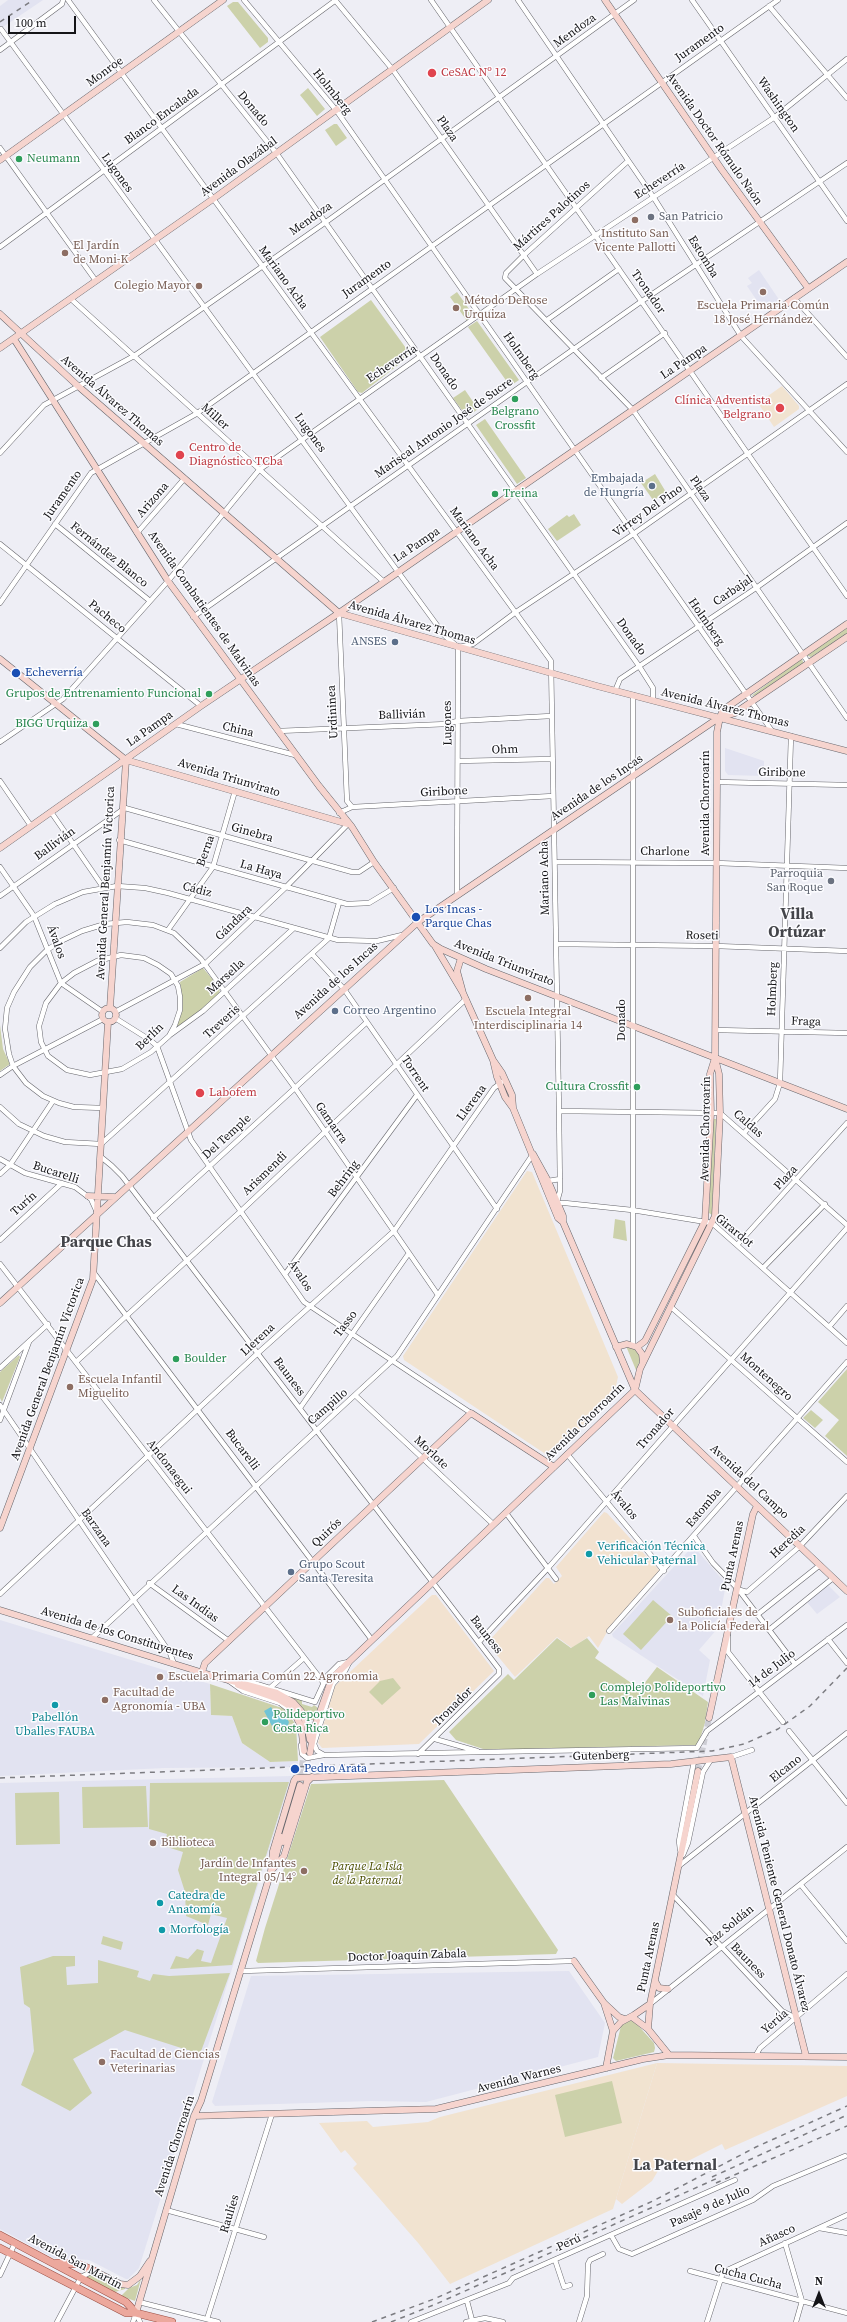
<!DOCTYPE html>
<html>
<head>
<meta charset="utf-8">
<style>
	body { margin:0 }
	#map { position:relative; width:847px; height:2322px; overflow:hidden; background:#eeeef5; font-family:"Source Serif 4",serif }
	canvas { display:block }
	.north { position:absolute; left:799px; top:2274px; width:40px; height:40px; -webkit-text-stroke:3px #fcfcff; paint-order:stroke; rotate:0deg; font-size:11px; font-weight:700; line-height:16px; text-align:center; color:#141417 }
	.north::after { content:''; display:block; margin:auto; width:14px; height:18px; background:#141417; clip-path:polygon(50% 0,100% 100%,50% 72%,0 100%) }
	.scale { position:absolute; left:8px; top:16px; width:68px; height:18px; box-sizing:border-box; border:2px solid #141417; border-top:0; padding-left:5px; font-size:12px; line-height:14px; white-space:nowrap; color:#141417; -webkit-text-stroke:3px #fcfcff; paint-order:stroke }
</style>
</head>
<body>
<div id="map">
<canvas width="847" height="2322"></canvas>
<div class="north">N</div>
<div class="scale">100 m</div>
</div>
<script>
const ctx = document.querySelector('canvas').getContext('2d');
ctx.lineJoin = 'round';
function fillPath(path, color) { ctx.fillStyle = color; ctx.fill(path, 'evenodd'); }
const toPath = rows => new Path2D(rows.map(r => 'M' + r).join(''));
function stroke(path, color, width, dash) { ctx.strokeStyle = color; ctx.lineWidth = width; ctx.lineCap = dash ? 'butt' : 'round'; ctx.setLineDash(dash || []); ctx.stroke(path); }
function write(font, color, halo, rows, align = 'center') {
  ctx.font = font + ' "Source Serif 4",serif'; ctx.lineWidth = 3; ctx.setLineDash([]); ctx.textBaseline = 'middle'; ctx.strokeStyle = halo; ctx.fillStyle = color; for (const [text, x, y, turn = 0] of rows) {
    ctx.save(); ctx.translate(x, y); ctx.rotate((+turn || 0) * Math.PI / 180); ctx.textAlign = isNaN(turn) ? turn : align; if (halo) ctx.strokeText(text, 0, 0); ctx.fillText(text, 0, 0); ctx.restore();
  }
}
fillPath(toPath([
	[8,0,43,0,0,29,0,6],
	[759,270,780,301,764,311,747,286,752,283,748,278],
	[725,748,764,761,764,776,728,775,725,771],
	[692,1547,695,1548,726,1584,720,1616,713,1624,718,1628,699,1650,710,1660,703,1696,613,1637,612,1634],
	[827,1584,840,1597,817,1614,806,1601],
	[0,1620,210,1684,211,1715,232,1716,242,1743,270,1762,298,1761,298,1767,165,1768,0,1776],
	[292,1776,139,2268,128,2279,126,2279,89,2260,54,2258,0,2229,0,1783],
	[569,1971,605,2023,598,2057,426,2102,371,2101,215,2106,212,2102,251,1976]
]), '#e2e3f1');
fillPath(toPath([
	[604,1512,607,1513,660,1571,607,1632,598,1648,589,1636,572,1648,557,1637,515,1677,487,1643,546,1578,549,1578,554,1584,562,1576,556,1567],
	[432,1595,436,1595,494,1671,419,1744,322,1748,318,1743,335,1686],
	[657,2063,847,2066,847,2096,725,2150,722,2144,678,2166,665,2159,652,2181,622,2204,616,2199]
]), '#f2e2d0');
fillPath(toPath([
	[782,386,799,406,799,409,774,427,758,403],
	[527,1171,532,1172,618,1377,615,1390,606,1403,550,1457,404,1360,403,1356],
	[657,2063,613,2209,450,2284,419,2244,353,2168,357,2164,345,2150,341,2153,319,2123,367,2121,373,2127,428,2122,440,2117]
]), '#f1e3d0');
fillPath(toPath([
	[233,2,238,2,268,38,268,42,260,48,227,6],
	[308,88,325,109,317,116,300,95],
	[334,124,337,124,347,138,336,146,325,130],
	[457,292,474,316,467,321,450,297],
	[371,300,411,355,362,393,358,392,320,337],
	[477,321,519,380,510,386,468,327],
	[465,390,478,409,467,417,453,398],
	[485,419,526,478,517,484,476,425],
	[655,474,669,497,663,501,660,497,653,500,641,483],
	[574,514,581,525,557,541,548,529,567,515,569,517],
	[847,628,847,634,811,657,808,656,808,653],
	[801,659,803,661,803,664,756,695,751,696],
	[203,968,220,988,219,995,179,1027,177,1026,182,1003,180,982],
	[0,1025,3,1049,10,1064,0,1071],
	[713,1119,716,1119,712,1215,709,1213],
	[615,1219,625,1221,627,1241,613,1238],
	[626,1346,635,1348,641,1358,636,1370],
	[19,1355,20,1357,2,1402,0,1398,0,1372],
	[847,1369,847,1456,825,1436,839,1420,818,1402],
	[811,1410,823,1420,815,1428,803,1418],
	[653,1600,672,1616,641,1650,623,1634],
	[557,1638,571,1648,587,1638,599,1652,595,1658,640,1689,657,1667,708,1702,705,1723,699,1742,696,1745,486,1750,456,1740,449,1732,508,1674,514,1680],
	[393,1678,401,1688,382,1705,369,1692,380,1681],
	[210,1684,285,1709,296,1725,298,1761,270,1762,242,1743,232,1716,211,1715],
	[289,1696,302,1700,302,1704,312,1707,314,1705,318,1708,314,1720,309,1720,302,1708],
	[444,1780,558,1950,556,1954,258,1963,256,1961,265,1928,311,1784],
	[289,1782,232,1965,170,1969,176,1956,188,1959,197,1949,204,1951,201,1961,211,1963,227,1918,211,1914,208,1925,186,1916,185,1892,178,1870,183,1852,164,1846,167,1834,149,1829,150,1783],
	[146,1786,148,1827,83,1828,82,1787],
	[59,1792,60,1844,16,1845,15,1793],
	[103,1936,123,1942,121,1950,101,1944],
	[53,1956,75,1956,75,1966,66,1967,67,1985,98,1983,98,1960,139,1971,137,1977,150,1981,153,1974,169,1976,230,1973,200,2054,125,2030,73,2059,92,2093,70,2111,21,2085,34,2051,30,2008,24,2004,20,1967],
	[627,2021,634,2021,654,2043,655,2048,654,2052,616,2061,613,2058,621,2026],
	[612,2081,622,2123,565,2137,555,2095],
	[95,2274,125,2288,125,2289,115,2292,87,2278,89,2275],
	[141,2279,135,2301,121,2296,129,2288,137,2285]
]), '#ccd1aa');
fillPath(toPath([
	[271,1707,275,1714,282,1711,289,1722,287,1728,282,1730,277,1729,279,1722,272,1726,264,1711]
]), '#71c4d6');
stroke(toPath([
	[698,1771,709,1718],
	[303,1778,310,1753],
	[296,1783,301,1773,304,1751]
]), '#cdcdd4', 6, [6, 3]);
const street = toPath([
	[68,0,551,661,559,1111,560,1191,557,1202],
	[154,0,277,154,639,666,653,688,653,700],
	[244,0,336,110,772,731],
	[335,0,393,70,537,274],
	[431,0,847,596],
	[518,0,654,198,741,336,847,452],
	[692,0,847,221],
	[769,6,847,98],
	[1,29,445,636,458,647,457,895],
	[0,50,62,4,63,0],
	[0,148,96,281],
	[628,161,523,256,506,273,505,278,633,410,847,718],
	[0,247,336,0],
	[794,298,847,357],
	[71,299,384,582],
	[547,320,619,269],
	[601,378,665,333],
	[0,453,44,405,134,356,326,222,634,0],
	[55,524,150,601],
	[137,533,184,479],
	[0,544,201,706],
	[0,603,91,473,196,414,778,0],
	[339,613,347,801,352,807],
	[193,617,642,301,847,163],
	[459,647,473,644,516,612,632,535,847,384],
	[615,691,620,679,756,588,847,523],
	[176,724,295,755],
	[278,731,447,724,457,721,551,716],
	[0,742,63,699,168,581,259,470,537,274,775,117,847,59],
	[458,761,552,759],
	[0,781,31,826],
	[717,782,847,785],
	[51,812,103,887],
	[339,813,352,807,553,796],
	[119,840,347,904,369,903,394,888],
	[555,862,716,863,847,868],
	[0,867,34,916,61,983,103,1012],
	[0,896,125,808,352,872,359,872,374,862],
	[168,930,213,867,235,791],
	[556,944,716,946,847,951],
	[0,948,26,922,55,904,83,892,117,886,145,888,168,893,338,940,377,941,402,935],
	[312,954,344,989,497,1209],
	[121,955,144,958,158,965,171,974,178,986,180,997,180,1010,175,1025,169,1036,151,1052,122,1069,90,1075,67,1070,48,1056,41,1042,39,1026,46,1003,61,983,74,973,97,961,121,955],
	[115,1012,205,964,286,887,348,824],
	[115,1018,150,1040,157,1046,191,1140,304,1302,471,1413],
	[716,1030,847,1033],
	[170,1035,203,1011,294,928],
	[0,1075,13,1066,103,1019],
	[0,1107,19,1124,44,1136,65,1142,101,1144,329,938,339,903],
	[103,1108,74,1107,59,1103,43,1096,26,1083,13,1066,9,1054,5,1029,7,1008,14,992,30,967,47,950,61,941,82,931,105,924,127,922,153,925,174,933,201,959,295,1088,438,1295],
	[559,1111,720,1113,847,1225],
	[744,1133,775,1099,780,1083,791,736],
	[101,1157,112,1166,122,1176,499,1669,499,1674,418,1754],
	[0,1159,25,1173,75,1187,91,1199,96,1210],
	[0,1174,10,1165,53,1101],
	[548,1181,560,1179],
	[554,1203,565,1203,632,1210,712,1223,847,1343],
	[153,1218,367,1022],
	[0,1240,62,1183],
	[737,1245,847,1123],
	[0,1264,323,1682],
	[763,1268,825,1204],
	[94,1273,372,1640],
	[286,1273,417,1095],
	[671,1307,847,1462],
	[829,1327,847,1306],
	[633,1345,633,695],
	[76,1362,241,1211,466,999],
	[0,1368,48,1324],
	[356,1396,493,1524],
	[0,1405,170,1653,174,1664],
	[300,1408,409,1253],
	[0,1420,29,1342],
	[567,1454,664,1571],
	[506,1513,556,1579],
	[694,1536,713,1563,738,1589,795,1664],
	[149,1583,229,1641],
	[740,1590,747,1592,800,1546,847,1496],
	[0,1594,258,1353,394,1231,494,1088,502,1082],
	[757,1615,820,1565],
	[769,1630,833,1578],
	[609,1631,847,1362],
	[728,1636,728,1652,783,1722],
	[92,1638,397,1356,533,1154],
	[828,1639,847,1663],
	[479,1642,548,1568,847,1228],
	[236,1680,247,1681,315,1702,327,1676,339,1664,348,1662],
	[229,1681,243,1691,280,1703,293,1713],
	[271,1687,304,1658],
	[789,1731,847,1803],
	[435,1739,477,1751],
	[301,1745,302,1754,307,1758,324,1755,697,1748,707,1731,847,1625],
	[324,1755,317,1751,314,1744,333,1684,345,1671,349,1663],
	[731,1757,752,1750],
	[680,1850,679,1841,694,1761],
	[683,1855,688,1843,703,1772,710,1761],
	[680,1865,847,1733],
	[801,1885,847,1941],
	[674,1896,782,2011,796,2018],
	[242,1971,574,1961],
	[650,2004,847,1847],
	[756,2055,760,2048,847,1974],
	[166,2210,264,2237],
	[819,2228,847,2233],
	[611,2235,619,2249,632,2254,753,2200,773,2186,845,2156],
	[785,2243,802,2301,796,2322],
	[555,2260,564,2287,570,2285],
	[690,2271,847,2313],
	[0,2275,15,2243],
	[467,2301,472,2320],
	[139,2302,218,2322],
	[136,2313,140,2322],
	[207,2319,272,2114],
	[57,2322,81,2277,93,2271],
	[133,2322,136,2313],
	[411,2322,509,2283,513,2278,735,2180],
	[466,2322,485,2318,503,2322],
	[579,2322,587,2296,588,2264,590,2260,603,2254],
	[707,2322,723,2272,847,2215]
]);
const secondary = toPath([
	[605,0,722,170,808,288],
	[0,160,223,0],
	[0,314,78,386,339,613,597,686,847,751],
	[14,339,168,581,319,786,352,827,374,862,433,944,441,949,486,969,847,1109],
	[0,348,213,199,488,0],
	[0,659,126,760,348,824],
	[0,848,201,706,339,613,847,262],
	[435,946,463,993],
	[461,958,457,971,463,993,493,1060,502,1073,512,1095,513,1107],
	[110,1008,126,760],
	'102 1015a7 7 0 1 1 14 0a7 7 0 1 1-14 0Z',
	[493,1060,497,1077,505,1097,513,1108,558,1218,563,1222],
	[533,1154,548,1181,563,1216,563,1222,635,1390,847,1591],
	[88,1196,114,1197],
	[0,1303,418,922,720,717,735,713,847,637],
	[616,1347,627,1344,637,1347,642,1354,643,1362],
	[637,1347,645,1341,705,1221,711,1113,710,1074,715,1058],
	[0,1528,93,1279,108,1022],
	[0,1610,210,1675,277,1693,293,1702,301,1711,307,1725,310,1740],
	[202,1672,205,1663,471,1413,554,1467],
	[238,1685,278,1699,291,1707,301,1726,304,1751],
	[709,1718,753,1514,757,1506],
	[310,1753,315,1726,332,1678,635,1390,640,1369,715,1216,720,1113,719,1074,715,1058,717,782,717,732,720,717,723,710,847,624],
	[283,1842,300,1785],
	[275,1859,281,1837],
	[271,1871,273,1851,294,1781,296,1778,671,1764,731,1757,806,2056],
	[271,1871,284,1856,307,1782,312,1777],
	[574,1961,604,2003,619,2017,625,2019],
	[655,1981,659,1988,668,1989],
	[604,2003,613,2031,606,2068],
	[632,2017,648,2029,669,2055],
	[648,2029,650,2004,698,1771],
	[613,2031,621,2022,634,2015,650,2004],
	[194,2116,436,2109,643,2059,669,2055,847,2057],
	[94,2271,120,2284,128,2285,140,2276,150,2261],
	[136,2313,194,2116,201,2101,272,1868]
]);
const primary = toPath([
	[0,2235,126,2302,136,2313],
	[0,2248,126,2313,136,2313,172,2322],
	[57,2263,78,2264,94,2271]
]);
stroke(street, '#66666c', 5.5);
stroke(secondary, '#66666c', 7);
stroke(primary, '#994e43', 8);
stroke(street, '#fff', 4.5);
stroke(secondary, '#f6d4ce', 6);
stroke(primary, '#eca89d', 7);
stroke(toPath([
	[0,22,33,0],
	[0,1778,712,1751,744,1744,778,1729,810,1706,847,1668],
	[712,2177,847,2115],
	[716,2183,847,2126],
	[372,2322,434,2299,653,2201,756,2147,847,2106],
	[391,2322,436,2304,720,2177]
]), '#7c7c81', 1.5, [5, 5]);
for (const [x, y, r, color] of [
	[432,73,5,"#e0444e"],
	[19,159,4,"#2e9e5b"],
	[651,217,4,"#6b7280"],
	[635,220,4,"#8d6e63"],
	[65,253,4,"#8d6e63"],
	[199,286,4,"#8d6e63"],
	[763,292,4,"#8d6e63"],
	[456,308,4,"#8d6e63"],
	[515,399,4,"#2e9e5b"],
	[780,408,5,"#e0444e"],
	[180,455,5,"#e0444e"],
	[652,486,4,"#5c6f8a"],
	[495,494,4,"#2e9e5b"],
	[395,642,4,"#5c6f8a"],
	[16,673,5,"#1a4fb4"],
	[209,694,4,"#2e9e5b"],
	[96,724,4,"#2e9e5b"],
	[831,881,4,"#6b7280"],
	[416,917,5,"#1a4fb4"],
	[528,998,4,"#8d6e63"],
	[335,1011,4,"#5c6f8a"],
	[637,1087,4,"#2e9e5b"],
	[200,1093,5,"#e0444e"],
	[176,1359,4,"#2e9e5b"],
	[70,1387,4,"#8d6e63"],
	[589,1554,4,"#0f9aa8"],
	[291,1572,4,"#5c6f8a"],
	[670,1620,4,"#8d6e63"],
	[160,1677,4,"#8d6e63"],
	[592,1695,4,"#2e9e5b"],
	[105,1700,4,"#8d6e63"],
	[55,1705,4,"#0f9aa8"],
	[265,1722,4,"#2e9e5b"],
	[295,1769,5,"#1a4fb4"],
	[153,1843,4,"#8d6e63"],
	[304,1871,4,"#8d6e63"],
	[160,1903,4,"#0f9aa8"],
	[162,1930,4,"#0f9aa8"],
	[102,2062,4,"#8d6e63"]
]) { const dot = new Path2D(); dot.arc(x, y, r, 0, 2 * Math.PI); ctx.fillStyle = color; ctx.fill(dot); stroke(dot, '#fcfcff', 1.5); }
write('12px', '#141417', '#fcfcff', [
	["Mendoza",575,31,-36],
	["Juramento",700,43,-35],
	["Monroe",105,72,-36],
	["Holmberg",332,92,51],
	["Washington",778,105,55],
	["Donado",253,109,50],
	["Blanco Encalada",162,116,-36],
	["Plaza",447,129,55],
	["Avenida Doctor Rómulo Naón",714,139,55],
	["Avenida Olazábal",239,167,-36],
	["Lugones",117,173,54],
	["Echeverría",660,181,-33],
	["Mártires Palotinos",552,216,-42],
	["Mendoza",311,219,-35],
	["Estomba",703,257,58],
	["Mariano Acha",283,278,54],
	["Juramento",367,279,-35],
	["Tronador",648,292,55],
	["Holmberg",521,356,55],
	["La Pampa",684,362,-34],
	["Echeverría",392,364,-34],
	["Donado",444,372,55],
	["Avenida Álvarez Thomas",112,401,41],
	["Miller",215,417,42],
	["Mariscal Antonio José de Sucre",444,428,-35],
	["Lugones",310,433,54],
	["Plaza",700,489,55],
	["Juramento",63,495,-55],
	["Arizona",153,500,-49],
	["Virrey Del Pino",648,511,-35],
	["Mariano Acha",474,539,54],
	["La Pampa",417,545,-34],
	["Fernández Blanco",109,555,39],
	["Carbajal",733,591,-34],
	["Avenida Combatientes de Malvinas",204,609,55],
	["Pacheco",107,617,39],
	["Holmberg",706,622,55],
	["Avenida Álvarez Thomas",412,623,16],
	["Donado",631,637,54],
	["Avenida Álvarez Thomas",725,708,14],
	["Urdininea",333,712,-93],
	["Ballivián",402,715,-2],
	["Lugones",448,723,-91],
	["La Pampa",150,729,-35],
	["China",238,730,14],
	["Ohm",505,750,-2],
	["Giribone",782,773,1],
	["Avenida Triunvirato",229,778,17],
	["Avenida de los Incas",597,788,-34],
	["Giribone",444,792,-3],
	["Avenida Chorroarín",706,803,-90],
	["Ginebra",252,833,16],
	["Ballivián",55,844,-36],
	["Berna",206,851,-70],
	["Charlone",665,852,1],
	["La Haya",261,870,16],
	["Mariano Acha",545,878,-91],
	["Avenida General Benjamín Victorica",106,883,-87],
	["Cádiz",197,890,15],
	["Gándara",234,923,-44],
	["Roseti",702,936,1],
	["Ávalos",56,942,70],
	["Avenida Triunvirato",504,963,22],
	["Marsella",226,977,-42],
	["Avenida de los Incas",336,981,-42],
	["Holmberg",773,989,-88],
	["Donado",622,1020,-90],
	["Treveris",222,1022,-42],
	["Fraga",806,1022,2],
	["Berlín",150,1037,-44],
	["Torrent",415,1074,56],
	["Llerena",472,1103,-54],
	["Gamarra",331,1123,55],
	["Caldas",748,1124,41],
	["Avenida Chorroarín",706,1129,-89],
	["Del Temple",227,1137,-42],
	["Bucarelli",56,1173,18],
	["Arismendi",265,1174,-44],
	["Plaza",786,1178,-48],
	["Behring",344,1179,-53],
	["Turín",24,1204,-42],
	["Girardot",734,1231,39],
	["Ávalos",300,1276,57],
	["Tasso",346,1324,-53],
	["Llerena",258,1340,-43],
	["Avenida General Benjamín Victorica",48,1369,-70],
	["Bauness",289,1377,53],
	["Montenegro",766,1377,42],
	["Campillo",328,1407,-41],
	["Avenida Chorroarín",585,1422,-44],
	["Tronador",656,1429,-49],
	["Bucarelli",242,1450,53],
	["Morlote",431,1453,43],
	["Andonaegui",169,1467,52],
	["Avenida del Campo",749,1482,43],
	["Ávalos",624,1505,50],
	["Estomba",704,1508,-50],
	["Barzana",96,1528,55],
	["Quirós",327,1533,-43],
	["Heredia",788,1542,-43],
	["Punta Arenas",733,1556,-78],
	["Las Indias",195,1604,36],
	["Avenida de los Constituyentes",117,1634,17],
	["Bauness",486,1635,52],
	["14 de Julio",772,1669,-37],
	["Tronador",453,1707,-45],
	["Gutenberg",601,1756,-2],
	["Elcano",786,1769,-38],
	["Avenida Teniente General Donato Álvarez",779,1904,76],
	["Paz Soldán",730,1926,-39],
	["Doctor Joaquín Zabala",407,1956,-2],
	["Punta Arenas",649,1957,-78],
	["Bauness",748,1961,46],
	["Yerúa",775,2022,-40],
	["Avenida Warnes",519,2079,-14],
	["Avenida Chorroarín",175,2146,-72],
	["Pasaje 9 de Julio",710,2207,-24],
	["Raulíes",230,2214,-73],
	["Añasco",777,2236,-24],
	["Perú",569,2243,-24],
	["Avenida San Martín",75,2262,28],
	["Cucha Cucha",748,2277,15]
]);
write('12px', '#be3a42', '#fcfcff', [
	["CeSAC Nº 12",441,73],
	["Clínica Adventista",771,401,"right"],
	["Belgrano",771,415,"right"],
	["Centro de",189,448],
	["Diagnóstico TCba",189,462],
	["Labofem",209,1093]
], 'left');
write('12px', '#27864d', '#fcfcff', [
	["Neumann",27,159],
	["Belgrano",515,412,"center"],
	["Crossfit",515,426,"center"],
	["Treina",503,494],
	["Grupos de Entrenamiento Funcional",201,694,"right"],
	["BIGG Urquiza",88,724,"right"],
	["Cultura Crossfit",629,1087,"right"],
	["Boulder",184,1359],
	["Complejo Polideportivo",600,1688],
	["Las Malvinas",600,1702],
	["Polideportivo",273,1715],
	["Costa Rica",273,1729]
], 'left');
write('12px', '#5b616d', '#fcfcff', [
	["San Patricio",659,217],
	["Parroquia",823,874,"right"],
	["San Roque",823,888,"right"]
], 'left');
write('12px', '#785e54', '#fcfcff', [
	["Instituto San",635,234,"center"],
	["Vicente Pallotti",635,248,"center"],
	["El Jardín",73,246],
	["de Moni-K",73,260],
	["Colegio Mayor",191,286,"right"],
	["Método DeRose",464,301],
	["Urquiza",464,315],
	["Escuela Primaria Común",763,306,"center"],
	["18 José Hernández",763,320,"center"],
	["Escuela Integral",528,1012,"center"],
	["Interdisciplinaria 14",528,1026,"center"],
	["Escuela Infantil",78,1380],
	["Miguelito",78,1394],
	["Suboficiales de",678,1613],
	["la Policía Federal",678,1627],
	["Escuela Primaria Común 22 Agronomia",168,1677],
	["Facultad de",113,1693],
	["Agronomía - UBA",113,1707],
	["Biblioteca",161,1843],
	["Jardín de Infantes",296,1864,"right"],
	["Integral 05/14°",296,1878,"right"],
	["Facultad de Ciencias",110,2055],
	["Veterinarias",110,2069]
], 'left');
write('12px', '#4e5e75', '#fcfcff', [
	["Embajada",644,479],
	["de Hungría",644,493],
	["ANSES",387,642],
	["Correo Argentino",343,1011,"left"],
	["Grupo Scout",299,1565,"left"],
	["Santa Teresita",299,1579,"left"]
], 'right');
write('12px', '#164399', '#fcfcff', [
	["Echeverría",25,673],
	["Los Incas -",425,910],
	["Parque Chas",425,924],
	["Pedro Arata",304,1769]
], 'left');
write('12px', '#0d838f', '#fcfcff', [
	["Verificación Técnica",597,1547],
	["Vehicular Paternal",597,1561],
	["Pabellón",55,1718,"center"],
	["Uballes FAUBA",55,1732,"center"],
	["Catedra de",168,1896],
	["Anatomía",168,1910],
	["Morfología",170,1930]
], 'left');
write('italic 12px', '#4c5001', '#fcfcff', [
	["Parque La Isla",367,1867],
	["de la Paternal",367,1881]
]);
write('bold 16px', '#44454a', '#fcfcff', [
	["Villa",797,915],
	["Ortúzar",797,933],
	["Parque Chas",106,1243],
	["La Paternal",675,2166]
]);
</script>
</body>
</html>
